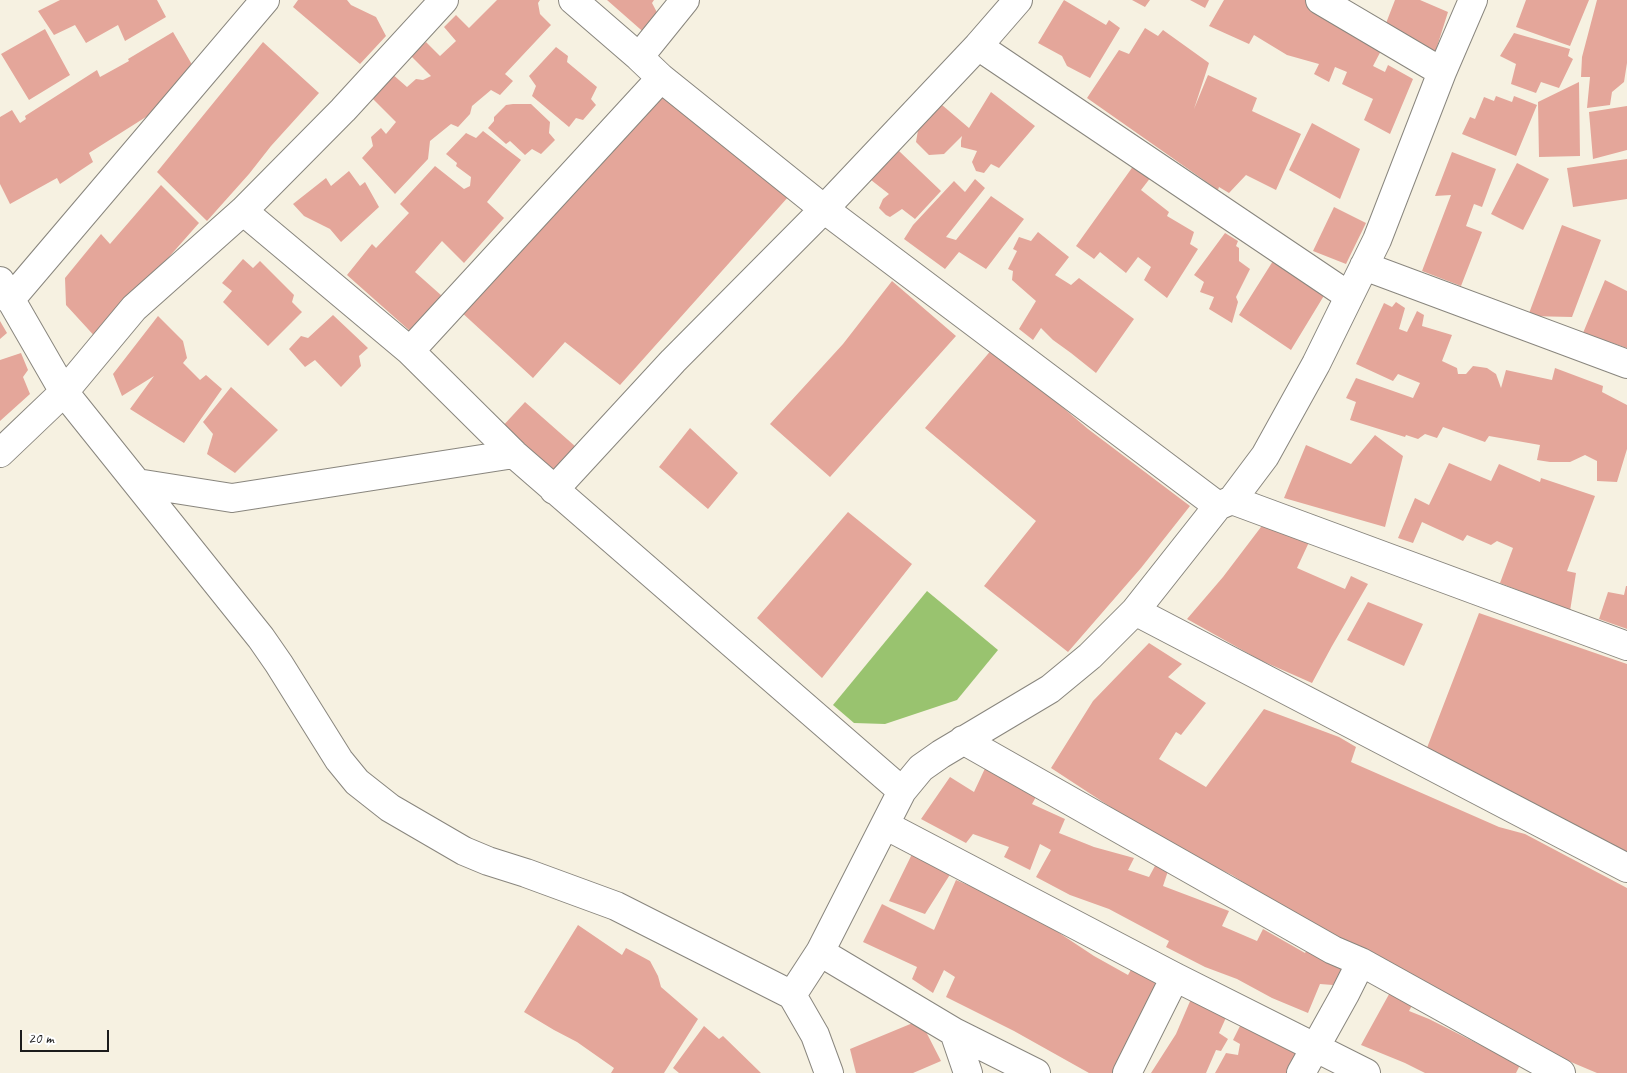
<!DOCTYPE html>
<html>
<head>
<meta charset="utf-8">
<style>
	body { margin:0 }
	#map { position:relative; width:1627px; height:1073px; overflow:hidden; background:#f6f1e1; font-family:Caveat,sans-serif }
	canvas { display:block }
	.scale { position:absolute; left:20px; top:1030px; width:89px; height:22px; box-sizing:border-box; border:2px solid #1c1c1c; border-top:0; padding-left:6px; font-size:15px; line-height:18px; white-space:nowrap; color:#1c1c1c; -webkit-text-stroke:4px #fff; paint-order:stroke }
</style>
</head>
<body>
<div id="map">
<canvas width="1627" height="1073"></canvas>
<div class="scale">20 m</div>
</div>
<script>
const ctx = document.querySelector('canvas').getContext('2d');
ctx.lineJoin = 'round';
function fillPath(path, color) { ctx.fillStyle = color; ctx.fill(path, 'evenodd'); }
const toPath = rows => new Path2D(rows.map(r => 'M' + r).join(''));
function stroke(path, color, width, dash) { ctx.strokeStyle = color; ctx.lineWidth = width; ctx.lineCap = dash ? 'butt' : 'round'; ctx.setLineDash(dash || []); ctx.stroke(path); }
fillPath(toPath([
	[927,591,998,650,957,700,885,724,854,723,833,705]
]), '#99c36f');
fillPath(toPath([
	[60,0,157,0,166,17,125,41,118,25,86,43,75,25,54,35,38,11],
	[298,0,347,0,351,5,376,17,386,36,360,64,293,7],
	[497,0,540,0,538,3,540,14,551,25,505,74,513,81,500,95,491,90,472,106,470,114,458,127,451,124,430,141,428,159,395,194,362,158,373,146,371,137,381,128,386,134,396,122,373,99,379,83,391,73,407,87,416,79,423,80,431,76,410,55,426,42,440,56,456,41,444,27,456,15,469,28],
	[607,0,654,0,652,3,661,20,648,36],
	[1064,0,1106,25,1109,20,1120,28,1090,78,1067,66,1062,56,1038,43],
	[1132,0,1150,0,1145,7],
	[1190,0,1209,0,1205,8],
	[1224,0,1310,0,1384,45,1373,66,1385,72,1388,65,1413,79,1390,134,1364,120,1373,99,1342,84,1347,72,1335,67,1329,82,1314,74,1319,64,1287,55,1254,35,1249,44,1209,26],
	[1395,0,1420,0,1448,12,1435,53,1383,31],
	[1526,0,1589,0,1570,46,1516,27],
	[1597,0,1627,0,1627,63,1624,82,1612,92,1610,105,1587,108,1590,77,1581,77,1582,57],
	[1145,28,1158,36,1163,30,1209,63,1194,109,1208,75,1257,98,1252,111,1301,134,1276,190,1246,175,1229,193,1219,187,1218,190,1087,98,1119,50,1129,54],
	[45,29,70,75,29,100,1,54],
	[173,32,194,68,157,110,89,153,93,162,60,184,57,178,10,204,0,184,0,117,12,110,20,123,26,119,25,116,97,70,100,77,129,61,128,59],
	[1514,33,1570,49,1568,56,1573,59,1559,88,1541,82,1536,93,1511,84,1516,64,1500,56],
	[263,42,319,93,271,146,249,174,207,221,157,172],
	[556,47,568,56,567,62,597,87,591,99,596,105,583,120,576,118,569,127,532,96,536,86,529,76],
	[1579,82,1580,156,1539,157,1538,102],
	[657,86,789,196,620,385,565,342,533,378,459,310],
	[991,92,1035,126,999,168,991,164,984,173,976,171,972,162,977,151,961,147,961,141,962,136,944,154,929,155,916,142,918,130,942,105,969,128],
	[1496,96,1512,102,1514,96,1537,105,1516,156,1462,134,1470,117,1475,119,1484,97,1494,101],
	[513,104,531,104,550,122,549,133,555,140,541,154,532,149,525,155,510,141,506,144,488,128,494,121,494,117,506,105],
	[1627,106,1627,150,1593,159,1589,112],
	[1312,123,1360,149,1340,199,1289,170],
	[483,131,521,160,487,202,504,218,464,263,442,241,415,272,442,296,410,331,347,275,372,244,376,248,409,213,400,204,435,166,464,189,470,186,471,177,456,166,457,163,446,154,466,133,476,138],
	[899,151,941,191,915,219,902,209,890,217,886,215,879,208,883,199,889,194,871,180],
	[1452,152,1496,169,1482,207,1474,204,1466,226,1482,232,1461,286,1422,271,1451,195,1435,196],
	[1627,159,1627,199,1573,207,1567,168],
	[1517,163,1549,179,1523,230,1491,214],
	[1134,165,1151,177,1141,190,1169,212,1167,216,1194,232,1190,244,1198,249,1167,298,1144,280,1151,267,1138,257,1126,273,1100,252,1094,259,1076,246],
	[349,171,360,186,365,182,379,207,341,242,330,229,304,216,293,204,326,178,331,186],
	[975,179,985,188,946,237,956,240,991,196,1024,219,986,269,959,252,945,269,904,239,913,225,954,181,965,192],
	[161,185,199,223,161,266,99,341,66,305,65,278,101,234,110,244],
	[1334,207,1366,223,1346,264,1313,251],
	[1562,225,1601,240,1572,317,1528,316],
	[1038,232,1069,257,1055,275,1071,285,1079,278,1134,319,1096,373,1071,353,1053,340,1041,328,1033,340,1019,329,1036,301,1012,280,1013,271,1008,269,1017,251,1013,249,1019,237,1031,241],
	[1225,233,1238,241,1236,246,1239,248,1239,261,1250,269,1236,297,1238,302,1232,323,1209,309,1214,297,1200,292,1204,282,1194,275],
	[1278,253,1328,289,1291,350,1239,315],
	[243,259,253,268,260,261,294,295,292,302,302,312,268,346,223,302,232,291,222,283],
	[1605,280,1627,291,1627,348,1583,333],
	[892,281,956,336,830,477,770,424,843,344],
	[1396,302,1405,308,1399,329,1407,332,1417,311,1424,315,1422,326,1452,335,1442,361,1457,368,1458,374,1466,374,1473,366,1487,368,1496,374,1501,388,1506,370,1552,380,1555,368,1603,386,1602,392,1627,405,1627,449,1617,482,1597,481,1597,461,1585,455,1570,462,1550,462,1537,460,1540,445,1489,436,1485,442,1443,427,1437,438,1425,434,1418,439,1406,435,1405,437,1350,420,1356,402,1346,398,1356,378,1413,398,1420,383,1398,374,1393,381,1356,364,1384,303,1392,307],
	[333,315,368,348,359,356,361,366,341,387,315,360,305,367,289,349,301,336,308,338],
	[158,316,183,341,187,358,183,363,200,380,206,375,222,389,184,443,130,409,154,376,122,396,113,374],
	[0,321,7,333,0,339],
	[993,348,1088,429,1190,506,1141,568,1068,652,984,586,1036,521,925,428],
	[21,353,28,370,23,377,30,394,0,421,0,360],
	[231,387,278,430,235,473,207,454,213,434,203,422],
	[525,402,576,447,551,475,500,429],
	[690,428,738,473,708,509,659,467],
	[1375,435,1403,456,1385,527,1284,498,1306,445,1351,464],
	[1449,463,1491,481,1499,464,1540,482,1541,478,1595,496,1567,571,1576,573,1570,611,1500,583,1513,548,1497,541,1491,545,1467,535,1463,541,1422,522,1413,543,1398,538,1415,498,1429,505],
	[848,512,912,564,822,678,757,618],
	[1268,522,1310,540,1297,568,1345,589,1351,576,1368,584,1332,646,1312,683,1260,660,1187,619,1223,577,1261,527],
	[1626,586,1627,586,1627,629,1599,619,1608,592,1624,595],
	[1368,602,1423,624,1404,666,1347,640],
	[1479,613,1627,664,1627,855,1425,753],
	[1149,643,1182,664,1168,677,1206,703,1181,735,1176,732,1159,759,1206,787,1264,709,1339,737,1356,747,1351,762,1499,827,1525,834,1627,888,1627,1073,1597,1073,1552,1054,1322,930,1260,893,1232,875,1167,844,1051,768,1093,701],
	[988,762,1037,795,1032,804,1065,819,1059,833,1094,847,1134,858,1128,870,1149,877,1156,864,1168,871,1163,886,1229,911,1222,926,1257,941,1263,929,1305,953,1311,944,1347,963,1333,985,1320,984,1308,1013,1272,998,1237,979,1205,967,1166,947,1169,941,1109,909,1070,895,1036,877,1051,850,1040,844,1030,870,1004,857,1009,847,973,834,966,843,921,819,950,777,974,792],
	[914,850,951,873,925,914,889,901],
	[956,880,994,896,1029,913,1094,956,1128,975,1133,966,1170,985,1123,1073,1089,1073,1014,1031,946,997,955,977,944,970,933,993,912,979,917,967,863,942,882,904,934,930],
	[578,925,622,955,626,948,650,961,658,976,661,987,698,1019,664,1073,611,1073,614,1068,577,1042,554,1030,524,1012],
	[1393,987,1416,998,1409,1011,1429,1019,1520,1065,1516,1073,1425,1073,1405,1063,1361,1045],
	[1194,992,1229,1011,1219,1033,1228,1039,1221,1051,1216,1050,1206,1073,1151,1073,1176,1034],
	[1245,1016,1304,1047,1293,1073,1215,1073,1226,1053,1238,1055,1240,1044,1233,1040],
	[920,1020,941,1061,913,1073,856,1073,850,1049],
	[704,1026,719,1039,723,1036,761,1073,679,1073,673,1068]
]), '#e4a69a');
const minor = toPath([
	[573,0,639,57,661,78,824,209,1218,506],
	[1320,0,1442,72],
	[978,46,1349,296],
	[639,57,685,0],
	[243,211,410,351,514,454,902,791],
	[1364,266,1627,364],
	[0,281,64,392,261,638,279,664,339,760,357,782,390,808,464,851,488,861,526,873,616,906,792,995,815,1035,829,1073],
	[10,300,265,0],
	[410,351,661,78],
	[0,453,64,392,134,308,243,211,343,110,444,0],
	[137,483,232,498,514,454],
	[554,490,673,361,824,209,978,46,1018,0],
	[1232,500,1627,646],
	[1135,611,1627,868],
	[963,740,1333,950,1361,962,1345,994,1301,1073],
	[885,825,1175,977,1366,1073],
	[820,952,954,1032,968,1073],
	[1361,962,1561,1073],
	[792,995,820,952,902,791,921,768,941,754,1050,689,1090,656,1135,611,1218,506,1232,500,1265,456,1316,364,1377,240,1442,72,1473,0],
	[954,1032,1036,1073],
	[1127,1073,1175,977]
]);
stroke(minor, '#89867e', 30);
stroke(minor, '#fff', 28);
</script>
</body>
</html>
